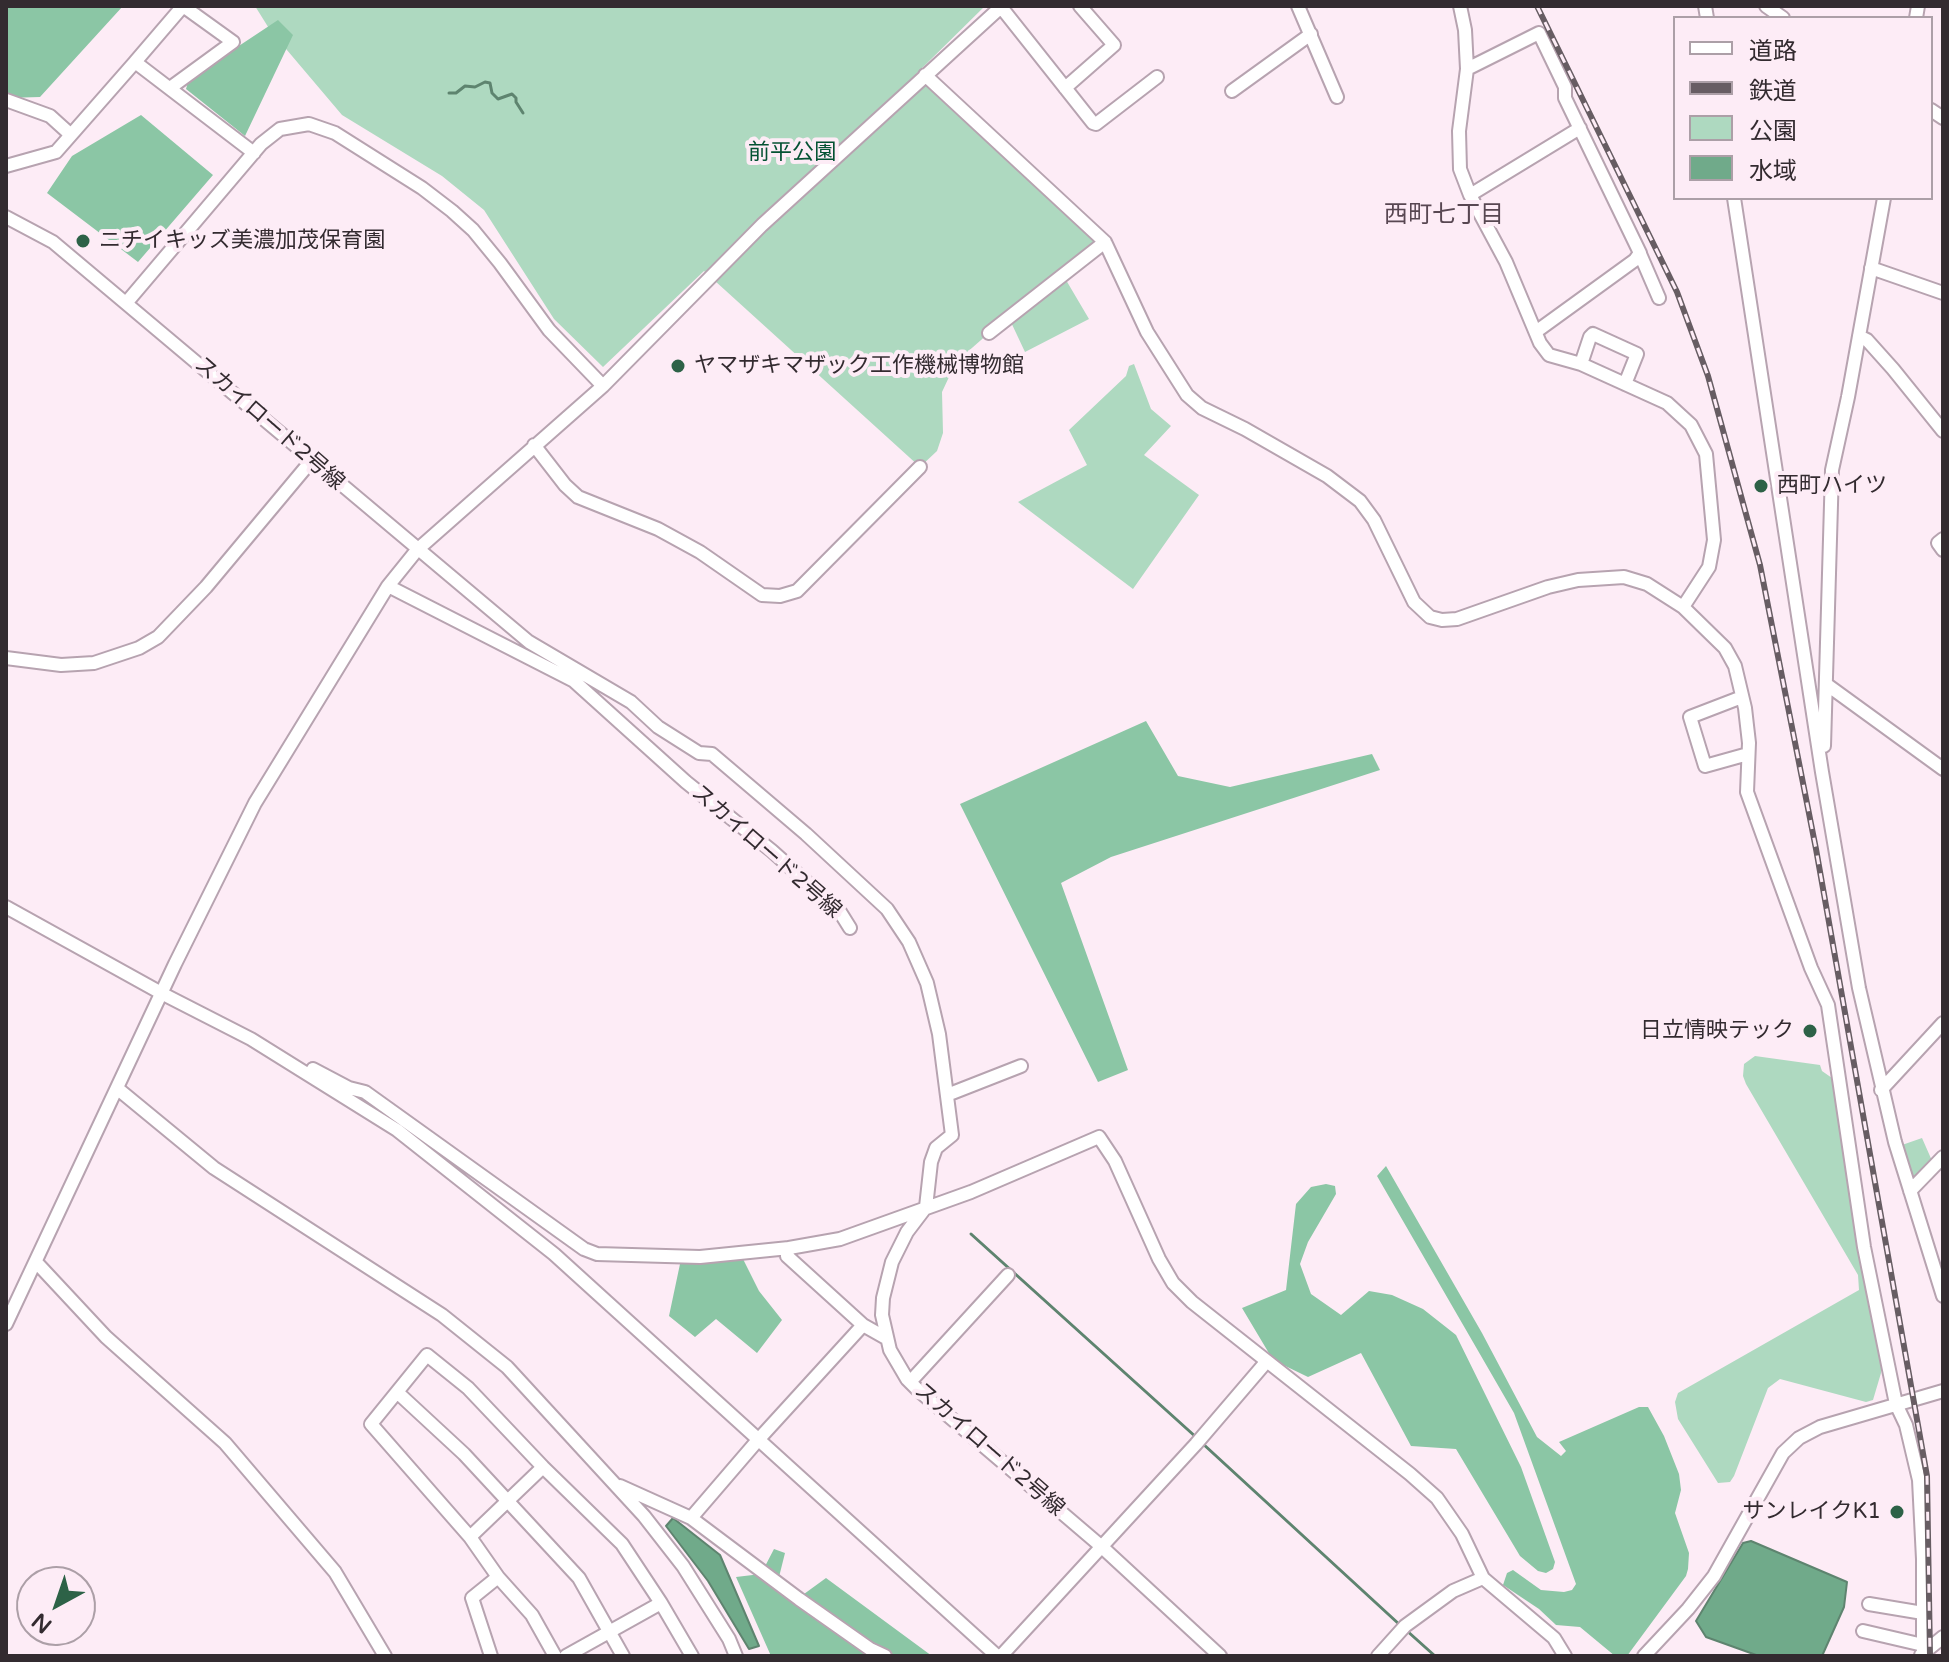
<!DOCTYPE html>
<html>
<head>
<meta charset="utf-8">
<style>
	body { margin:0 }
	#map { position:relative; width:1949px; height:1662px; overflow:hidden; background:#fdecf6; font-family:"Varela Round","Noto Sans JP",sans-serif }
	canvas { display:block }
	.frame { position:absolute; inset:0; border:8px solid #332b30; pointer-events:none }
	.legend { position:absolute; left:1673px; top:16px; width:260px; height:184px; box-sizing:border-box; background:#fdecf6; border:2px solid #ac9fa7; margin:0; padding:10px 14px; list-style:none; font-size:24px; color:#332b30 }
	.legend li { display:flex; align-items:center; gap:16px; height:40px }
	.legend b { width:40px; border:2px solid #ac9fa7 }
	.north { position:absolute; left:16px; top:1566px; width:80px; height:80px; box-sizing:border-box; background:#fdecf6; border:2px solid #ac9fa7; border-radius:50%; rotate:220deg; font-size:22px; font-weight:700; line-height:32px; text-align:center; color:#332b30 }
	.north::after { content:''; display:block; margin:auto; width:28px; height:36px; background:#2d6247; clip-path:polygon(50% 0,100% 100%,50% 72%,0 100%) }
</style>
</head>
<body>
<div id="map">
<canvas width="1949" height="1662"></canvas>
<div class="frame"></div>
<ul class="legend">
<li><b style="height:10px;background:#fff"></b>道路</li>
<li><b style="height:10px;background:#675d63"></b>鉄道</li>
<li><b style="height:22px;background:#aed9c0"></b>公園</li>
<li><b style="height:22px;background:#70aa8a"></b>水域</li>
</ul>
<div class="north">N</div>
</div>
<script>
const ctx = document.querySelector('canvas').getContext('2d');
ctx.lineJoin = 'round';
function fillPath(path, color) { ctx.fillStyle = color; ctx.fill(path, 'evenodd'); }
const toPath = rows => new Path2D(rows.map(r => 'M' + r).join(''));
function stroke(path, color, width, dash) { ctx.strokeStyle = color; ctx.lineWidth = width; ctx.lineCap = dash ? 'butt' : 'round'; ctx.setLineDash(dash || []); ctx.stroke(path); }
function write(font, color, halo, rows, align = 'center') {
  ctx.font = font + ' "Varela Round","Noto Sans JP",sans-serif'; ctx.lineWidth = 8; ctx.setLineDash([]); ctx.textBaseline = 'middle'; ctx.strokeStyle = halo; ctx.fillStyle = color; for (const [text, x, y, turn = 0] of rows) {
    ctx.save(); ctx.translate(x, y); ctx.rotate((+turn || 0) * Math.PI / 180); ctx.textAlign = isNaN(turn) ? turn : align; if (halo) ctx.strokeText(text, 0, 0); ctx.fillText(text, 0, 0); ctx.restore();
  }
}
fillPath(toPath([
	[255,6,985,6,916,74,1105,242,1066,280,1089,319,1025,352,1009,318,989,333,956,362,942,392,943,433,937,451,920,467,704,271,603,367,554,319,484,210,442,176,342,115,270,30],
	[1134,364,1151,409,1171,426,1144,455,1199,495,1133,589,1018,502,1087,465,1069,430,1126,376,1129,366],
	[1755,1056,1820,1065,1822,1071,1832,1078,1881,1347,1881,1373,1873,1400,1866,1402,1780,1379,1768,1388,1734,1476,1730,1482,1718,1483,1678,1419,1675,1402,1678,1393,1859,1290,1858,1275,1746,1084,1743,1076,1744,1064],
	[1922,1138,1933,1163,1912,1179,1902,1145]
]), '#aed9c0');
fillPath(toPath([
	[6,6,123,6,40,97,6,98],
	[278,20,293,35,245,136,186,89,189,79],
	[141,115,213,175,138,262,47,193,72,156],
	[1146,721,1178,776,1230,787,1372,754,1380,770,1111,857,1061,883,1128,1070,1098,1082,960,804],
	[1386,1166,1482,1333,1537,1437,1561,1456,1566,1451,1559,1442,1639,1407,1648,1407,1664,1436,1679,1474,1681,1490,1675,1513,1689,1553,1688,1569,1686,1576,1627,1656,1615,1656,1580,1627,1556,1625,1539,1609,1503,1585,1507,1573,1513,1570,1541,1590,1564,1592,1572,1590,1576,1584,1514,1413,1377,1176],
	[1326,1184,1335,1186,1336,1194,1308,1242,1300,1264,1311,1294,1341,1315,1369,1291,1392,1295,1423,1309,1456,1335,1521,1467,1555,1562,1553,1569,1546,1573,1538,1571,1520,1556,1456,1449,1411,1446,1361,1353,1308,1377,1273,1360,1242,1308,1286,1290,1296,1204,1311,1187],
	[742,1257,759,1291,782,1320,757,1353,716,1319,695,1337,669,1316,680,1264],
	[774,1549,785,1553,779,1577,804,1594,826,1578,932,1656,771,1656,736,1577,761,1574]
]), '#8bc6a5');
const water = toPath([
	[673,1518,720,1555,759,1646,749,1649,708,1581,666,1526,673,1518],
	[1751,1541,1847,1582,1844,1607,1822,1656,1759,1656,1706,1637,1696,1621,1743,1543,1751,1541]
]);
fillPath(water, '#70aa8a');
stroke(water, '#5e846f', 2);
stroke(toPath([
	[449,93,456,93,465,86,475,87,485,82,490,83,492,93,498,99,512,94,516,98,516,102,523,113],
	[971,1234,1197,1438],
	[1202,1443,1400,1625],
	[1406,1630,1435,1656]
]), '#5e846f', 3);
const minor = toPath([
	[1298,6,1337,97],
	[1460,6,1465,30,1467,69,1459,131,1460,169,1470,195,1506,262,1540,343,1549,355,1581,364,1667,403,1691,425,1706,454,1714,540,1709,567,1683,607],
	[1705,6,1707,18],
	[1766,6,1783,18],
	[1001,7,1093,123,1096,124,1157,77],
	[1916,18,1918,6],
	[1467,69,1539,33,1565,87,1565,98,1640,253,1635,260,1537,331],
	[925,75,1105,242,1147,332,1187,395,1202,408,1245,429,1327,476,1360,501,1374,520,1414,602,1430,617,1442,620,1457,619,1548,587,1578,580,1624,577,1647,584,1683,607,1725,648,1735,666,1745,708,1749,743,1747,792,1811,968,1828,1005,1864,1247,1896,1404,1906,1425,1919,1480,1923,1559,1923,1653],
	[170,88,233,42,183,6,135,62,254,153],
	[1065,88,1114,45,1080,6],
	[1232,91,1311,34],
	[6,100,50,116,71,135],
	[1931,110,1943,118],
	[6,166,56,152,135,62],
	[1470,195,1580,128],
	[1734,198,1822,772,1859,988,1895,1142,1943,1296],
	[6,217,53,242,529,642,631,702,658,727,699,753,712,754,806,834,887,909,909,942,927,983,939,1034,952,1135,936,1148,931,1162,926,1207,907,1232,892,1262,883,1298,882,1315,890,1350,907,1379,918,1390,1102,1547,1220,1656],
	[1640,254,1659,298],
	[1871,268,1943,293],
	[127,302,261,144,280,129,309,124,335,133,422,188,452,211,473,230,500,263,549,330,603,386],
	[989,333,1105,242],
	[1859,336,1867,340,1893,369,1943,431],
	[1581,364,1590,337,1593,334,1637,354,1625,384],
	[534,445,565,485,578,497,658,529,700,552,762,595,780,596,797,591,920,467],
	[1943,539,1938,543,1943,550],
	[388,586,574,681,686,782,772,851,840,912,850,928],
	[6,658,61,665,94,663,139,648,158,637,206,587,312,460],
	[1826,684,1943,769],
	[1742,697,1690,717,1705,766,1748,754],
	[1824,746,1832,470,1848,397,1884,198],
	[6,907,163,994,251,1039,397,1130,554,1254,997,1656],
	[313,1069,349,1088,365,1092,584,1249,597,1254,700,1257,789,1248],
	[118,1089,214,1168,442,1315,507,1367,644,1516,683,1566,729,1639,736,1656],
	[1881,1090,1943,1023],
	[947,1095,1021,1066],
	[1910,1191,1943,1157],
	[36,1262,106,1337,225,1443,335,1572,385,1656],
	[6,1324,175,964,255,803,388,586,417,550,603,386,762,225,1002,6],
	[886,1338,863,1325,787,1256,789,1248,840,1239,971,1192,1099,1137,1115,1161,1159,1259,1173,1283,1192,1302,1410,1474,1437,1498,1462,1534,1483,1578,1554,1638,1565,1656],
	[910,1382,1008,1275],
	[397,1392,464,1454,579,1578,623,1656],
	[620,1486,691,1518,799,1599,870,1649,885,1656],
	[691,1518,758,1440,863,1325],
	[470,1537,543,1467],
	[1869,1604,1923,1613],
	[1863,1631,1923,1645],
	[1921,1655,1943,1637],
	[491,1656,472,1598,498,1577],
	[555,1656,532,1615,498,1577,470,1537,371,1424,427,1355,468,1388,543,1467,622,1544,661,1603,692,1656],
	[566,1656,661,1603],
	[1001,1656,1196,1444,1267,1361],
	[1378,1656,1405,1626,1453,1591,1483,1578],
	[1644,1656,1688,1609,1714,1576,1783,1453,1799,1438,1820,1427,1943,1391]
]);
stroke(minor, '#b7a3b0', 16);
stroke(minor, '#fff', 12);
const rail = toPath([
	[1537,6,1677,292,1708,376,1760,565,1816,849,1927,1476,1930,1656]
]);
stroke(rail, '#675d63', 6);
stroke(rail, '#fdecf6', 3, [9]);
for (const [x, y, r, color] of [
	[83,241,8,"#2d6247"],
	[678,366,8,"#2d6247"],
	[1761,486,8,"#2d6247"],
	[1810,1031,8,"#2d6247"],
	[1897,1512,8,"#2d6247"]
]) { const dot = new Path2D(); dot.arc(x, y, r, 0, 2 * Math.PI); ctx.fillStyle = color; ctx.fill(dot); stroke(dot, '#fdecf6', 3); }
write('22px', '#045233', '#fdecf6', [
	["前平公園",792,153]
]);
write('22px', '#332b30', '#fdecf6', [
	["ニチイキッズ美濃加茂保育園",99,241],
	["ヤマザキマザック工作機械博物館",694,366],
	["西町ハイツ",1777,486],
	["日立情映テック",1794,1031,"right"],
	["サンレイクK1",1881,1512,"right"]
], 'left');
write('22px', '#332b30', '#fdecf6', [
	["スカイロード2号線",269,424,41],
	["スカイロード2号線",766,852,41],
	["スカイロード2号線",989,1450,41]
]);
write('24px', '#584752', '#fdecf6', [
	["西町七丁目",1444,216]
]);
</script>
</body>
</html>
